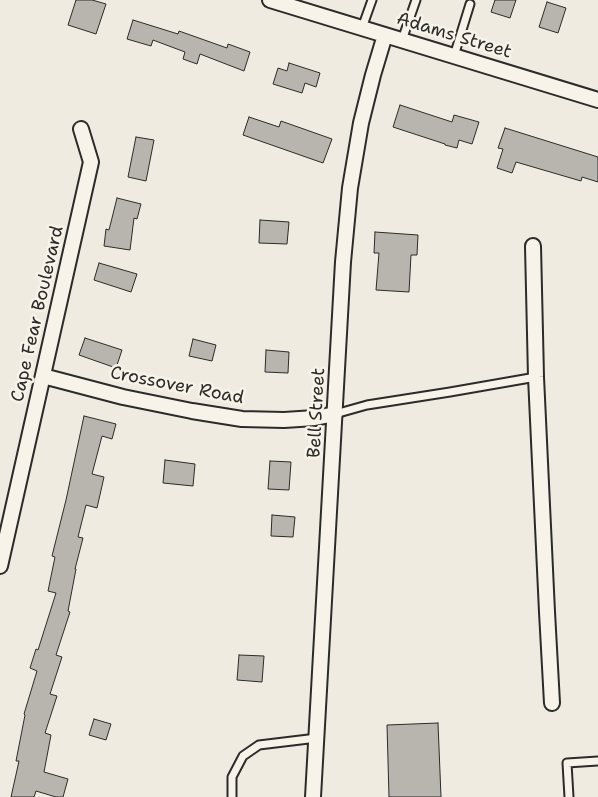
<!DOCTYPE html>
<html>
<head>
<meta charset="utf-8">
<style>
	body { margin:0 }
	canvas { display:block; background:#efebe0 }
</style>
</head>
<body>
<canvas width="598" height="797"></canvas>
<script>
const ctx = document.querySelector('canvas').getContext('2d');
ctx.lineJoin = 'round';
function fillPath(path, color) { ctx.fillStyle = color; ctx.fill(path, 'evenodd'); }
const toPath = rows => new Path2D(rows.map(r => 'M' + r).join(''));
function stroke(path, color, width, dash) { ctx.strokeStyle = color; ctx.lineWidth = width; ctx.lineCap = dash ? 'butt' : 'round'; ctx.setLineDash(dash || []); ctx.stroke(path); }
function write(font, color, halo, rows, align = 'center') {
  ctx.font = font + ' "Shantell Sans",sans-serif'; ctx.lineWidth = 5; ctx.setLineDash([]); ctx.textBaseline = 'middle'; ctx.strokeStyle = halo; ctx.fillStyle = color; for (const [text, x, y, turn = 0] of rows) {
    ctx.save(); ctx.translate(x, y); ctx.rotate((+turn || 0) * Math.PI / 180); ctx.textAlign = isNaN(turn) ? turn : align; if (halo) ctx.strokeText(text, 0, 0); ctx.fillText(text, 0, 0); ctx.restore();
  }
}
const building = toPath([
	[76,0,92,0,106,4,96,34,68,25,76,0],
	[495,0,516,0,510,18,491,12,495,0],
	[547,2,566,8,558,33,539,27,547,2],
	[133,20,178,34,179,31,227,48,228,44,250,52,244,71,200,54,197,64,183,59,185,52,153,40,151,46,127,39,133,20],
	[289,63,320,73,316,87,305,83,302,93,273,84,278,68,287,71,289,63],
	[400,105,452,122,454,115,479,122,472,144,459,140,457,148,445,145,445,144,393,127,400,105],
	[249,117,279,127,281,121,332,139,323,163,243,135,249,117],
	[505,128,598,157,598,182,582,177,581,181,516,162,512,173,497,168,503,149,498,148,505,128],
	[136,137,154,140,146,181,128,177,136,137],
	[117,198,141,204,137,219,134,218,130,250,104,246,106,229,109,230,117,198],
	[260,220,289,222,287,244,259,243,260,220],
	[375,232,418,235,417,255,411,255,409,292,376,290,379,253,374,253,375,232],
	[99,263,137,274,131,292,94,280,99,263],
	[85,338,122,350,116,368,79,355,85,338],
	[193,339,216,345,212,361,189,356,193,339],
	[266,350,289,352,288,373,265,372,266,350],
	[84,416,116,424,112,439,102,436,92,474,104,477,97,508,86,505,78,537,83,538,75,569,76,569,68,611,70,612,56,655,62,657,50,694,57,696,45,733,51,735,44,772,68,779,63,797,56,797,36,791,34,797,11,797,19,761,16,761,25,715,24,714,37,671,30,668,36,649,38,650,56,593,48,591,55,557,52,556,66,500,84,416],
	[165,460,195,464,193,486,163,483,165,460],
	[270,461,291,462,289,490,268,489,270,461],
	[272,515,295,517,293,537,271,536,272,515],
	[239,655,264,656,262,682,237,680,239,655],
	[94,719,111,724,106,740,89,735,94,719],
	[438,723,441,797,389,797,387,725,438,723]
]);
fillPath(building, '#b8b5ae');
stroke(building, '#2b2b2b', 1);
const service = toPath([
	[362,28,372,0],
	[402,40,416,0],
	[454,56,470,4],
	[335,414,367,405,450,392,536,377],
	[232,797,232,777,243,756,259,745,317,738],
	[569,797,567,763,598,761]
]);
const minor = toPath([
	[270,0,598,100],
	[533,246,536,377,547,612,552,703],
	[43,376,123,397,192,411,242,419,284,420,315,418,335,414],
	[0,566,91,162,81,129],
	[313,797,343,262,350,188,361,123,373,75,385,35]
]);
stroke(service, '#2b2b2b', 11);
stroke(minor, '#2b2b2b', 18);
stroke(service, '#f7f3e8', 7);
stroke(minor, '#f7f3e8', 14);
write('18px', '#2b2b2b', '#f7f3e8', [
	["Adams Street",454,36,17],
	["Cape Fear Boulevard",38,314,-77],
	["Crossover Road",177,386,11],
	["Bell Street",317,413,-87]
]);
</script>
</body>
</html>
